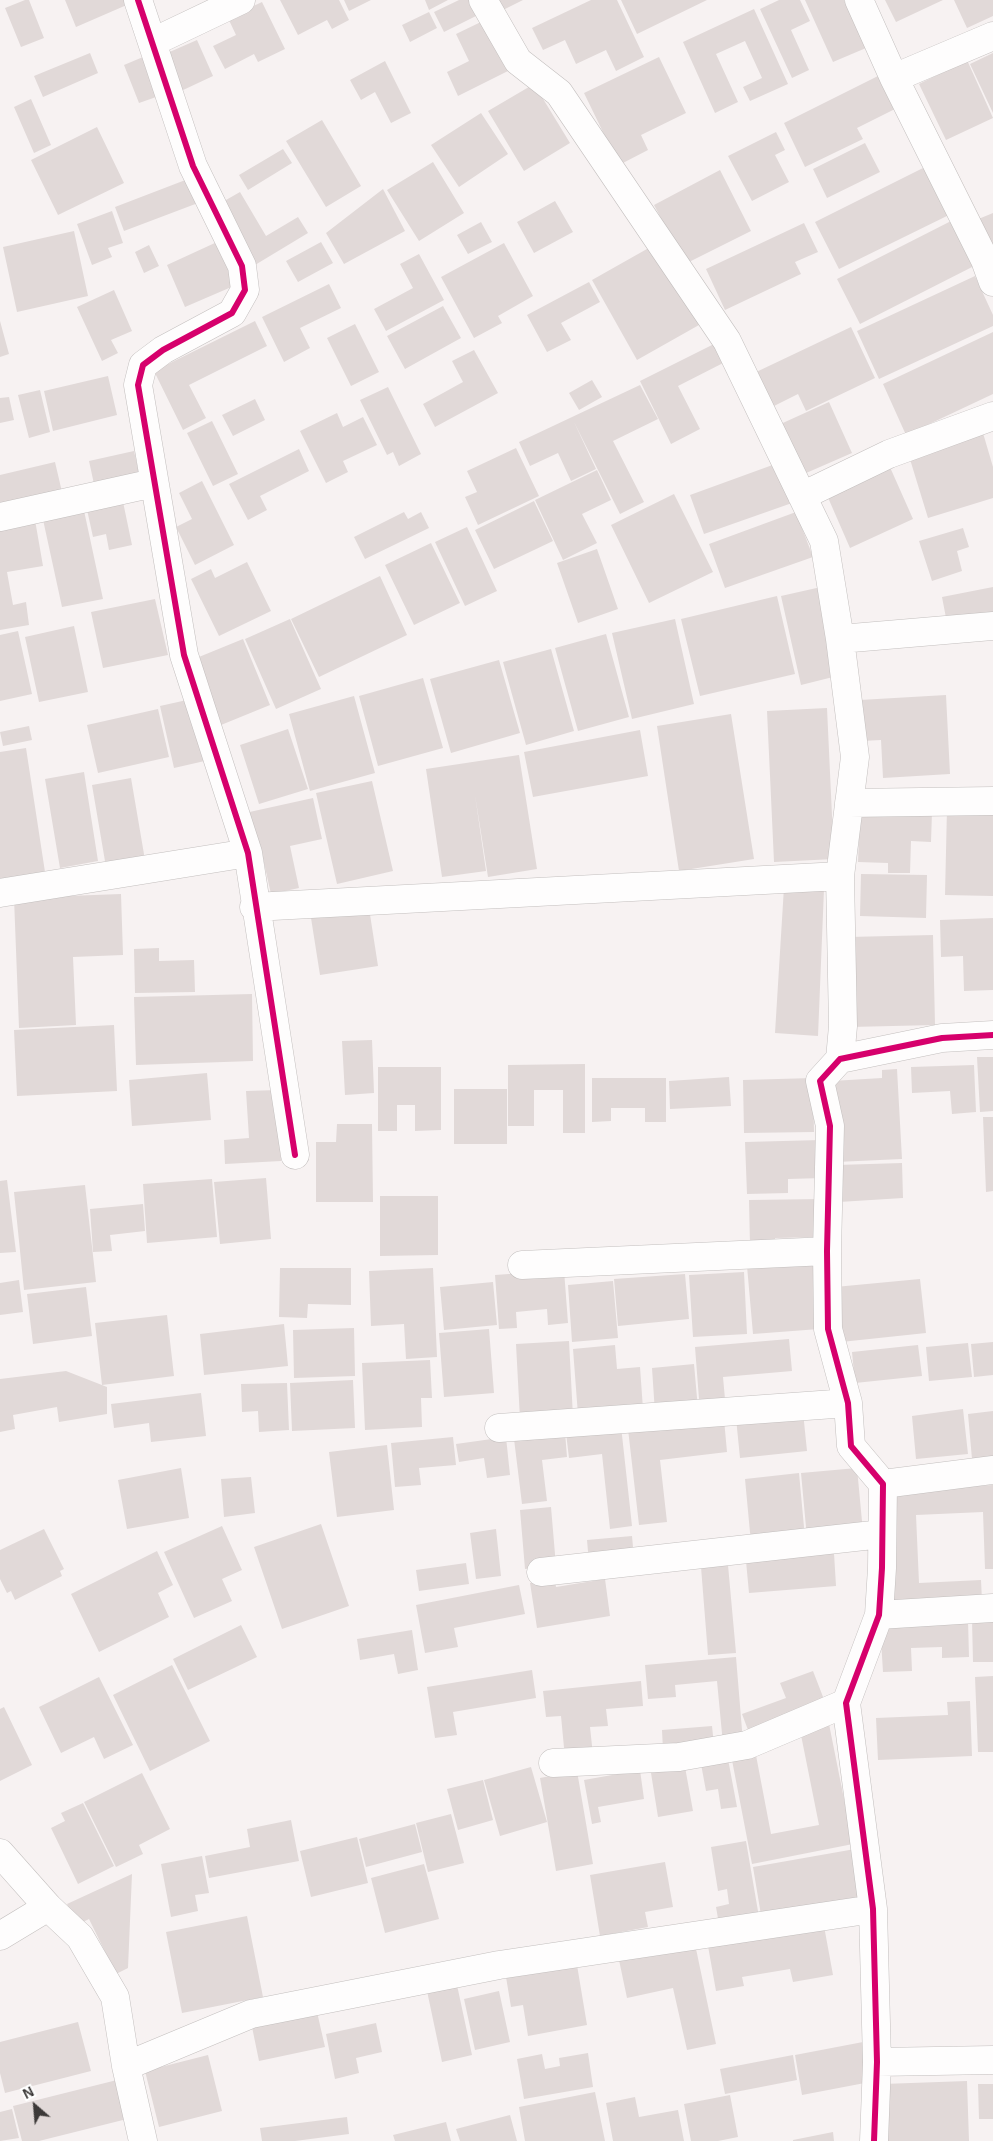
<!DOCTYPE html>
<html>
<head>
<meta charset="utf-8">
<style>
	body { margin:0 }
	#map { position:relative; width:993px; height:2141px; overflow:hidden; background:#f7f2f2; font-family:Helvetica,sans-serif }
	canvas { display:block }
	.north { position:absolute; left:10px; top:2081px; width:50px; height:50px; -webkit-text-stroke:4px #fff; paint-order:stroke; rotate:333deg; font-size:14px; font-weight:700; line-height:20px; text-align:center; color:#3c3938 }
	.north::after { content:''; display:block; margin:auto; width:18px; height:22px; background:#3c3938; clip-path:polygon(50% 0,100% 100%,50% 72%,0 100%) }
</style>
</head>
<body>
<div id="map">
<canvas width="993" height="2141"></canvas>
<div class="north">N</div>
</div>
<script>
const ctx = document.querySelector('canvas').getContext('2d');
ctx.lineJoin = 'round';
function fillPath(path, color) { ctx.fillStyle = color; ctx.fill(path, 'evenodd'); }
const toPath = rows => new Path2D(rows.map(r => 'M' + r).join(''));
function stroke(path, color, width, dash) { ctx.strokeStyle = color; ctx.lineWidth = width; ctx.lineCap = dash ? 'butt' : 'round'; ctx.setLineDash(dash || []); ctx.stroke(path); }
fillPath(toPath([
	[25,0,29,0,44,38,21,47,5,8],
	[65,0,127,0,129,4,76,27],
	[280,0,339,0,349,20,332,29,327,20,298,35],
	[344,0,371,0,349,11],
	[425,0,448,0,429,10],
	[459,0,470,0,478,15,444,32,434,12],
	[491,0,523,0,497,13],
	[591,0,617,0,644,57,616,71,606,50,576,64,565,40,543,50,532,28],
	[621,0,707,0,637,34],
	[779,0,800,0,810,21,791,30,809,70,792,78,760,9],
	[805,0,844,0,866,48,833,62],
	[885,0,943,0,896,22],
	[954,0,993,0,993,16,967,28],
	[262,2,285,49,258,62,254,54,225,69,213,46,236,35,228,18],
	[754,9,788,84,750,101,743,87,762,78,745,41,716,54,738,102,715,113,683,42],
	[429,12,437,28,410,42,402,25],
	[485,20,510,70,458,96,447,72,469,61,456,34],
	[197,40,213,76,181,91,165,54],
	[90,53,98,73,43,97,34,76],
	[993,53,993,113,970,64],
	[143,57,159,96,139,103,124,65],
	[659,57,686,113,641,135,648,150,619,165,584,93],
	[967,60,993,118,946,140,919,84],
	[385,61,411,113,391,123,375,92,361,100,350,80],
	[880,75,897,108,857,128,863,139,805,167,784,123],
	[534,84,570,143,524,171,488,111],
	[31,99,51,145,34,153,14,107],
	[481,113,508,154,459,187,431,145],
	[322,120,361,186,326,207,286,141],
	[97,127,124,183,58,215,31,160],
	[776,132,785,150,775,155,789,182,752,201,728,156],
	[865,143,880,172,827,198,813,169],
	[283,149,292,163,248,190,239,175],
	[433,162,464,213,419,241,387,190],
	[929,165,953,213,839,269,815,222],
	[720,170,751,231,685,264,654,205],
	[188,179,198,203,124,231,115,207],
	[383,189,405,231,344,264,326,233],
	[240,192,266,236,298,217,308,233,255,265,219,204],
	[555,201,573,232,534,253,517,222],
	[112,211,123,243,108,248,112,257,92,265,77,224],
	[993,213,993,260,976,220],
	[955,219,978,264,860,324,837,279],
	[481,222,492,242,468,254,457,235],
	[804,223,818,252,795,262,801,274,725,310,706,269],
	[74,231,88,296,17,312,3,247],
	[217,242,236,285,185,307,167,265],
	[321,242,333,263,298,282,286,261],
	[504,243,533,296,498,316,502,323,474,338,441,277],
	[149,245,159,266,144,273,135,252],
	[654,245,699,325,637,360,592,280],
	[419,254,444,300,386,331,374,309,413,288,400,264],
	[975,276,993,315,993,326,879,379,857,331],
	[589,282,600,302,561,323,571,340,547,352,527,315],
	[329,284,341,308,300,328,310,348,284,362,262,317],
	[114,290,132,331,111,340,118,353,102,361,77,307],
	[443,306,461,338,405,369,387,336],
	[0,321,9,354,0,357],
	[255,321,267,346,189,385,206,418,183,430,154,371],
	[355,324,379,372,351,386,327,338],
	[851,327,875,378,806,411,798,394,768,409,752,374],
	[993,332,993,394,906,435,883,384],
	[720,341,729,360,678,386,700,429,671,444,640,381],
	[474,350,498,393,435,427,423,404,463,382,452,361],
	[108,376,117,415,53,431,44,391],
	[592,380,602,397,579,410,569,393],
	[640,385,658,419,613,441,644,502,620,514,574,422,596,469,571,481,558,453,530,466,519,442],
	[388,387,421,454,399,466,393,452,387,455,360,400],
	[40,390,50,432,29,438,18,395],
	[9,397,14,420,0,423,0,398],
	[255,399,265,420,233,436,222,415],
	[829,402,852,453,797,477,774,427],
	[337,413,343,427,363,417,377,445,343,461,348,472,326,483,300,431],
	[212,421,238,474,213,486,187,433],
	[983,433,993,467,993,498,928,518,909,456],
	[516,448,539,496,478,525,465,497,477,492,467,471],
	[299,449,309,471,260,496,267,510,248,520,229,484],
	[134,451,139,473,94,484,89,461],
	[55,462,62,492,0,507,0,475],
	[778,463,792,503,704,534,690,495],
	[889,465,913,519,850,548,826,493],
	[597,470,611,500,582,514,597,543,563,560,535,500],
	[202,481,234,545,195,565,176,527,192,519,179,493],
	[674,494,713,572,649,603,611,525],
	[122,497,132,545,109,550,106,534,93,537,86,505],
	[534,501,553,541,494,569,475,530],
	[83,506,103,599,62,607,42,515],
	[404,512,408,519,421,512,429,528,365,559,354,537],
	[796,512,813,557,725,588,709,544],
	[35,520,43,566,7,572,13,605,26,602,29,625,0,630,0,526],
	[467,527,497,591,465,606,435,542],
	[963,528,969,547,957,551,962,571,932,581,919,541],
	[431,543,460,603,414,625,385,565],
	[597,549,618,609,578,623,557,563],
	[247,562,271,611,219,636,191,579,211,569,215,578],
	[380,576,407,635,319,677,291,619],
	[821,587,841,675,801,685,781,596],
	[993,587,993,613,947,623,942,597],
	[777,596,795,674,700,696,681,619],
	[155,599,168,655,103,668,91,612],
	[290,619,321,689,276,709,245,639],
	[675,619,694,704,632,719,612,633],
	[74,626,88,692,39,702,25,637],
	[18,631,32,694,0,701,0,635],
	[606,634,629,717,578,731,555,648],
	[243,639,270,705,221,725,194,659],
	[551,649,574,731,526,745,503,662],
	[499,660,520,733,451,753,430,679],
	[423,678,443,748,378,766,359,696],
	[946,695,950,774,883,778,881,740,862,741,860,700],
	[354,696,375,773,310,791,289,714],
	[196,698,209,760,174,768,160,706],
	[827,708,834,859,774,862,767,711],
	[158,709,169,757,98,773,87,725],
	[731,714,754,859,679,871,657,726],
	[29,726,32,740,3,746,0,732],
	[288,729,308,789,259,804,240,745],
	[640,730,648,776,533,797,524,752],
	[26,748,45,872,0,879,0,752],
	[519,755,537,869,488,877,475,795,486,871,442,877,426,769],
	[84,772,98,861,60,868,45,779],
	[131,778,145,860,106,867,92,785],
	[372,781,393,871,337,884,316,793],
	[313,798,322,839,290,846,299,888,271,894,260,845,245,813],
	[947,808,993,809,993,896,945,895],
	[860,810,932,812,931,842,911,841,910,873,888,873,888,863,858,862],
	[861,874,927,875,926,918,860,916],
	[784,887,824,889,818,1036,775,1033],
	[121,894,123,955,73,957,76,1025,19,1028,14,898],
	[369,908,378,966,320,975,311,918],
	[993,918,993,990,964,991,963,956,941,957,940,920],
	[933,935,935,1025,850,1027,848,937],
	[159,948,159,961,194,960,195,992,135,993,134,949],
	[252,994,253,1061,136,1065,134,997],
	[114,1025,117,1091,17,1096,14,1030],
	[372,1040,374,1093,345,1095,342,1041],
	[977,1057,993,1057,993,1111,980,1112],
	[585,1064,585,1133,563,1133,563,1090,534,1090,534,1126,508,1126,508,1065],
	[974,1065,976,1112,952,1114,950,1091,912,1093,911,1067],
	[378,1067,441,1067,441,1130,415,1131,415,1105,397,1105,397,1131,378,1131],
	[897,1069,902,1159,836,1162,832,1081,882,1078,882,1070],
	[207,1073,211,1120,132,1126,129,1080],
	[729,1077,731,1106,670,1109,669,1081],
	[592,1078,666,1078,666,1122,645,1122,645,1108,611,1108,611,1121,592,1122],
	[813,1078,814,1132,744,1133,743,1080],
	[454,1089,507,1089,507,1144,454,1144],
	[278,1090,281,1161,225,1164,224,1140,249,1138,246,1091],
	[983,1117,993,1117,993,1191,986,1192],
	[337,1124,372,1124,373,1202,316,1202,316,1142,336,1142],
	[821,1140,823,1178,788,1179,788,1193,747,1194,745,1142],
	[902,1163,903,1198,839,1202,837,1165],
	[266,1178,271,1239,220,1244,214,1182],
	[212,1179,217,1237,147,1243,143,1184],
	[7,1180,16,1252,0,1253,0,1181],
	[85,1185,96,1282,24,1290,14,1192],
	[380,1196,438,1196,438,1255,380,1256],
	[821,1199,821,1237,775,1238,775,1244,750,1245,749,1200],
	[143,1204,145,1231,110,1235,112,1251,93,1252,90,1209],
	[814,1260,819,1329,753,1334,747,1266],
	[280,1268,351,1268,351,1305,308,1304,307,1318,279,1317],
	[433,1268,437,1357,406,1359,404,1324,371,1326,369,1271],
	[564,1270,568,1323,548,1325,547,1309,516,1312,517,1328,499,1329,495,1275],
	[744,1272,747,1334,693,1337,689,1275],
	[685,1274,689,1319,618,1326,614,1279],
	[920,1279,926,1333,841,1342,835,1287],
	[19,1280,23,1312,0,1315,0,1283],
	[613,1281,618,1338,572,1342,568,1285],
	[493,1282,497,1325,444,1330,440,1287],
	[86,1287,92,1336,33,1344,27,1294],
	[167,1315,174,1376,102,1385,95,1323],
	[284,1324,288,1366,204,1375,200,1334],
	[354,1328,355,1376,294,1378,293,1330],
	[489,1329,494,1393,444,1397,439,1333],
	[789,1339,792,1371,723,1377,726,1410,700,1412,695,1347],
	[569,1341,573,1417,520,1419,516,1344],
	[993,1342,993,1375,974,1377,971,1344],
	[968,1343,972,1377,929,1381,926,1347],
	[615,1345,617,1369,640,1367,643,1409,578,1415,573,1349],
	[918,1345,922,1376,855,1383,852,1352],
	[430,1360,432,1398,421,1398,422,1427,365,1430,362,1363],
	[694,1364,698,1409,655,1413,652,1368],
	[66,1371,107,1387,107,1414,59,1422,57,1407,13,1415,15,1429,0,1432,0,1379],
	[353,1380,355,1428,292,1431,290,1383],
	[287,1383,289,1430,259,1432,258,1411,242,1412,241,1384],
	[201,1393,206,1436,151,1442,149,1423,114,1428,111,1404],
	[963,1409,968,1454,916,1459,912,1416],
	[993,1411,993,1457,972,1459,968,1414],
	[803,1412,807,1451,740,1458,736,1418],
	[724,1419,727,1452,660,1460,667,1522,639,1525,628,1429],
	[621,1426,632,1526,610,1529,602,1454,569,1458,566,1433],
	[565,1432,567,1457,542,1460,547,1501,522,1504,514,1439],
	[453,1437,456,1465,419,1468,421,1485,395,1487,391,1443],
	[506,1437,510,1475,487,1478,484,1458,459,1462,456,1444],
	[387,1445,394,1510,337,1517,329,1452],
	[181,1468,189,1518,127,1529,118,1480],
	[857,1468,863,1532,807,1538,801,1473],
	[799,1473,805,1538,751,1543,745,1479],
	[251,1477,255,1513,224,1517,221,1479],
	[993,1485,993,1569,985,1569,983,1512,916,1515,919,1583,981,1580,982,1601,889,1606,884,1490],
	[551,1507,556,1566,525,1569,520,1510],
	[321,1524,349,1606,282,1629,254,1547],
	[222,1526,242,1570,222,1579,232,1601,194,1618,164,1552],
	[44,1529,64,1569,60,1571,62,1576,15,1600,11,1591,7,1593,0,1579,0,1550],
	[496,1529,501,1576,476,1579,470,1533],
	[632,1536,634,1558,589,1563,587,1540],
	[157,1551,173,1585,158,1593,169,1617,99,1652,71,1594],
	[834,1553,836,1586,749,1593,746,1561],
	[466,1563,469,1584,419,1591,416,1570],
	[728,1565,736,1653,708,1655,701,1567],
	[555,1579,556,1587,605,1579,610,1616,537,1628,530,1583],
	[519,1585,525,1614,454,1628,458,1647,425,1653,416,1605],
	[993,1619,993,1662,973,1662,972,1620],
	[968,1620,969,1657,942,1658,942,1647,911,1648,912,1671,883,1672,880,1624],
	[241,1625,257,1657,188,1690,173,1659],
	[412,1630,418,1670,398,1674,394,1654,360,1660,357,1639],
	[736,1657,743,1742,723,1744,717,1681,675,1685,676,1697,648,1699,645,1665],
	[172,1665,210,1741,150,1771,113,1695],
	[532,1670,536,1698,453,1712,457,1735,435,1738,427,1687],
	[813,1671,825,1702,748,1730,742,1714,786,1698,780,1683],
	[993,1676,993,1752,978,1752,975,1677],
	[99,1677,133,1745,104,1759,94,1737,61,1753,39,1707],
	[641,1681,643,1706,606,1709,608,1726,590,1727,593,1755,565,1758,561,1716,546,1717,543,1691],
	[970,1701,972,1756,878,1760,876,1718,948,1715,947,1702],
	[4,1707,32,1765,0,1781,0,1709],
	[828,1719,853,1844,752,1864,731,1755,755,1750,771,1834,819,1825,799,1725],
	[712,1726,714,1745,663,1750,662,1730],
	[728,1759,737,1807,721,1809,718,1789,706,1791,701,1764],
	[531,1767,547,1822,500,1836,484,1780],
	[685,1767,693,1811,658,1817,651,1773],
	[640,1770,644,1799,598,1807,601,1822,592,1824,584,1780],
	[577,1771,593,1864,556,1871,540,1778],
	[142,1773,170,1829,139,1845,143,1854,116,1867,84,1802],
	[483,1780,493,1820,458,1830,447,1789],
	[83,1803,114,1866,78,1884,51,1828,65,1821,61,1813],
	[451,1814,464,1863,428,1872,416,1823],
	[291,1820,299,1861,209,1878,205,1856,250,1847,247,1829],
	[415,1824,422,1852,366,1867,359,1839],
	[357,1837,368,1883,311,1897,300,1851],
	[746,1841,760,1923,720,1930,716,1907,729,1904,727,1889,718,1891,711,1847],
	[855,1849,865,1904,762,1921,753,1867],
	[202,1856,209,1893,195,1895,198,1911,171,1917,161,1864],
	[665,1862,673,1907,645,1912,648,1927,600,1936,590,1875],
	[424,1864,439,1919,385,1933,371,1878],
	[132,1874,128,1968,116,1974,89,1919,77,1925,67,1904],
	[247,1916,263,1997,182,2013,166,1932],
	[824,1926,833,1975,793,1982,790,1969,742,1977,744,1986,716,1991,708,1946],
	[695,1944,716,2044,687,2050,673,1988,627,1998,619,1960],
	[577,1965,587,2025,528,2036,523,2005,511,2007,506,1977],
	[457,1985,472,2055,442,2062,427,1991],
	[499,1991,510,2042,475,2050,464,1999],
	[317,2012,325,2047,259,2061,252,2027],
	[78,2022,91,2071,5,2093,0,2073,0,2042],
	[376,2023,382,2052,356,2058,359,2073,335,2079,326,2034],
	[863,2042,870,2082,802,2095,795,2055],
	[588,2053,593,2087,524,2099,517,2059,542,2054,545,2069,560,2066,559,2058],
	[208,2055,222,2111,159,2127,145,2071],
	[793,2055,797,2080,725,2094,720,2069],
	[117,2080,127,2119,39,2141,22,2141,13,2106],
	[967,2081,969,2141,885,2141,883,2084],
	[978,2084,993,2084,993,2119,979,2119],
	[595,2092,605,2141,525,2141,519,2107],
	[730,2095,738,2137,718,2141,691,2141,684,2104],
	[635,2097,639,2117,678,2110,684,2141,613,2141,606,2103],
	[12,2109,19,2138,0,2141,0,2112],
	[510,2115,517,2141,460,2141,456,2129],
	[347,2117,349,2134,295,2141,262,2141,260,2128],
	[446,2122,451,2141,395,2141,393,2135],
	[833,2132,834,2141,793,2141,793,2140]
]), '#e1d9d8');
const minor = toPath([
	[138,0,193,166,242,266,245,290,232,313,163,350,143,365,138,385,184,655,248,853,295,1155],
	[483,0,518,61,559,93,727,341,824,541,840,639,855,757,840,876,843,1026,840,1059],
	[859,0,894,78,985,260,993,282],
	[153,42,241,0],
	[894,78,993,36],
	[802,496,889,454,993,416],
	[0,517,154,483],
	[840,639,993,626],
	[849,803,993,801],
	[0,893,248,853],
	[254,907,840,876],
	[522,1265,827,1251],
	[499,1428,848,1403],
	[883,1484,993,1470],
	[541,1572,882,1534],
	[879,1615,993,1608],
	[553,1763,679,1757,747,1745,846,1703],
	[0,1853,48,1907,80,1937,115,1997,126,2066,143,2141],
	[0,1936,48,1907],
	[877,2062,993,2060],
	[126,2066,251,2014,499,1965,873,1909],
	[874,2141,877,2062,873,1909,846,1703,879,1615,882,1568,883,1484,851,1446,848,1403,828,1329,827,1251,830,1126,820,1081,840,1059,942,1038,993,1035]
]);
stroke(minor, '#c3bfbe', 29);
stroke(minor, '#fefdfd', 28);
stroke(toPath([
	[138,0,193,166,242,266,245,290,232,313,163,350,143,365,138,385,184,655,248,853,295,1155],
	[874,2141,877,2062,873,1909,846,1703,879,1615,882,1568,883,1484,851,1446,848,1403,828,1329,827,1251,830,1126,820,1081,840,1059,942,1038,993,1035]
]), '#d6006c', 6);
</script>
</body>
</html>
